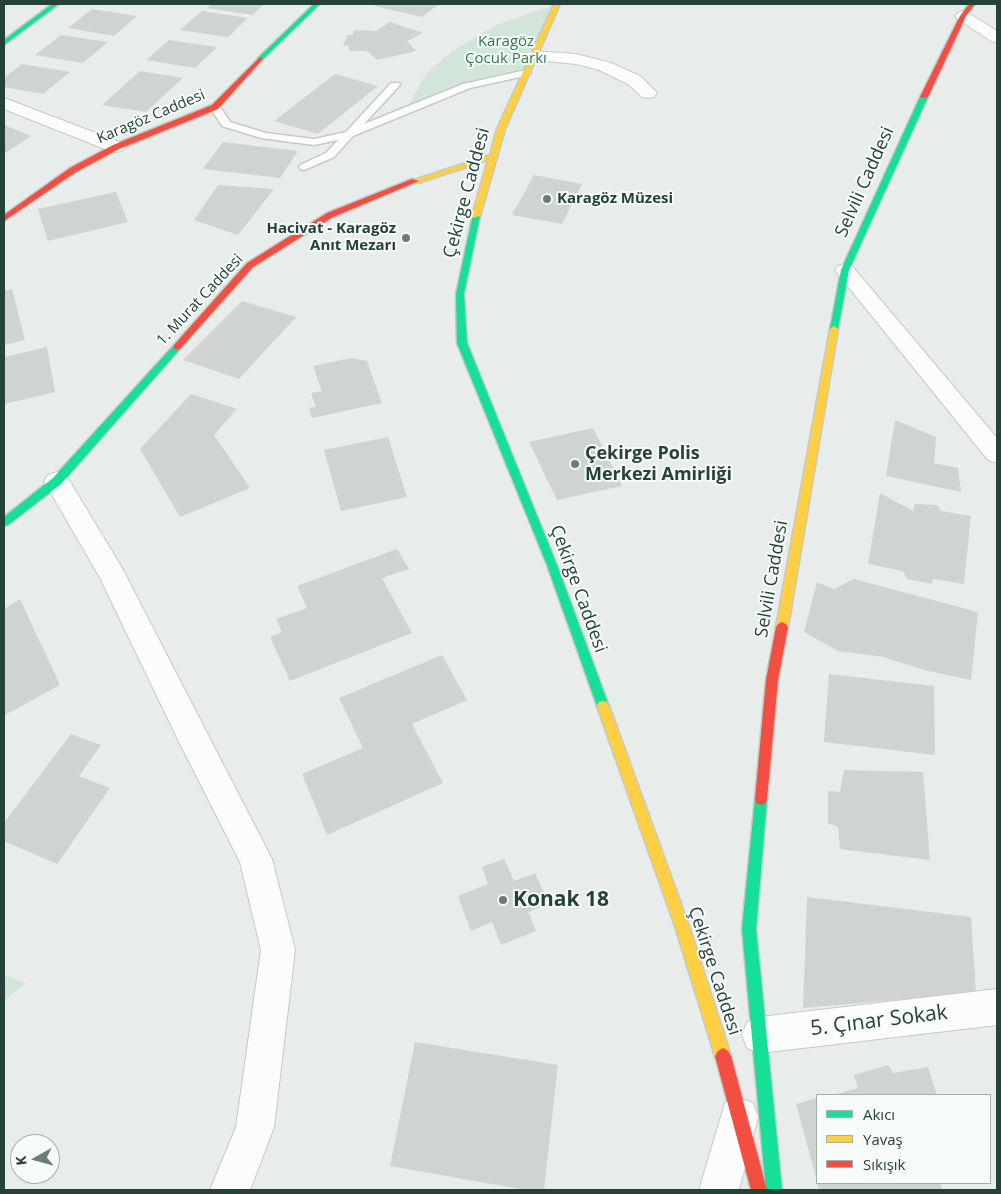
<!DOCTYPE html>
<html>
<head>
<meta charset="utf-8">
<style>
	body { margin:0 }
	#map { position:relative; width:1001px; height:1194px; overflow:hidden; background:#e8edeb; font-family:"Open Sans",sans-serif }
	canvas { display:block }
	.frame { position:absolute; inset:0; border:5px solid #24423a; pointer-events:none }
	.legend { position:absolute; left:816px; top:1094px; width:175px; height:90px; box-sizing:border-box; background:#f7fbf9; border:1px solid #a3b1ad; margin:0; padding:6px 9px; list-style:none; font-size:15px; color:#24423a }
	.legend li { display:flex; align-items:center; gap:10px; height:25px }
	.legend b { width:25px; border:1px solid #a3b1ad }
	.north { position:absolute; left:10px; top:1134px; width:50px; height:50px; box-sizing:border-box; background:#f7fbf9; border:1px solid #a3b1ad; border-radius:50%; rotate:263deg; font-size:14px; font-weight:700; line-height:20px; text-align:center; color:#24423a }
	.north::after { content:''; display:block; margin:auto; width:18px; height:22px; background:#697e78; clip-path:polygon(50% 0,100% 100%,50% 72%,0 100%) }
</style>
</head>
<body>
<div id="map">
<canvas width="1001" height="1194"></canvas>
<div class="frame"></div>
<ul class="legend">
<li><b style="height:6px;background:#16e098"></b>Akıcı</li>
<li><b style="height:6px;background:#ffcf43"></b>Yavaş</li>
<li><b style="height:6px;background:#f24e42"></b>Sıkışık</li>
</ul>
<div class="north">K</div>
</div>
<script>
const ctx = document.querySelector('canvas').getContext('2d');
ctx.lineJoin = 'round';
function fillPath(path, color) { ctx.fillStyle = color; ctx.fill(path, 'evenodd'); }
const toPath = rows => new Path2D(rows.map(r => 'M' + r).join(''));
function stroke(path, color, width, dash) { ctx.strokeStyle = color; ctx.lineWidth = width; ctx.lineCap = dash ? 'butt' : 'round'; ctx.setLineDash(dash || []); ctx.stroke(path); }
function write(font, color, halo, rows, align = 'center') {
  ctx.font = font + ' "Open Sans",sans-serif'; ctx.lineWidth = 4; ctx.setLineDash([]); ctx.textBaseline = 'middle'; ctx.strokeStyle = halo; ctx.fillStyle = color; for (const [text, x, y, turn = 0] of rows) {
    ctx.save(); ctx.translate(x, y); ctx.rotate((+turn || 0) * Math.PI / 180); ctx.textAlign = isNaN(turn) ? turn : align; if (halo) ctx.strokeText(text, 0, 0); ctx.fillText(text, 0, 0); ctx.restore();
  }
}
fillPath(toPath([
	[556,4,526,73,467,86,405,112,426,74,451,52,494,26],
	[4,975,26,983,4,1001]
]), '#d1e6d8');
fillPath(toPath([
	[212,4,264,4,253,15,207,8],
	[377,4,439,4,422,17,374,6],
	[92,9,137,16,114,36,68,28],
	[202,11,248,18,228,37,180,30],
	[390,22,423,33,407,41,416,51,377,60,367,51,349,51,349,46,343,45,348,35,353,35,354,30,376,31],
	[61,35,108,42,83,63,35,55],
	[169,40,217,47,195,68,146,60],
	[22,64,70,72,43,94,4,87,4,78],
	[140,71,183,78,146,112,102,105],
	[335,74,378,86,318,134,274,121],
	[4,125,31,136,4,154],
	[223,142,298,151,280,178,203,169],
	[534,175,582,184,562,224,512,215],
	[218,185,274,189,238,235,194,220],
	[116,192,128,222,48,241,38,209],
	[12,289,25,340,4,345,4,291],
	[242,301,296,317,239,379,183,360],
	[47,347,55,392,4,404,4,357],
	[351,358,367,361,382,403,312,418,309,408,316,407,311,393,322,391,313,366],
	[191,394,237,409,214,435,250,488,180,517,140,449],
	[895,420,936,437,934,463,958,468,961,492,886,476],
	[593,428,622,486,557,500,529,442],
	[388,437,407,497,341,511,324,450],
	[880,493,913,511,915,504,937,505,941,511,971,516,964,584,933,579,932,584,907,579,903,571,868,564],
	[397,549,409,569,382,578,412,633,290,681,270,637,282,632,276,619,307,608,297,586],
	[854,579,978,612,971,680,928,671,883,657,838,651,804,632,817,582,834,589],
	[20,599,60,685,5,715,4,713,4,609],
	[442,655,467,700,412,724,443,783,327,835,302,774,363,748,339,698],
	[829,674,934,686,935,755,824,742],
	[71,734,101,745,79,776,110,788,57,864,4,841,4,823],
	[844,770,923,772,930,860,840,849,838,827,828,823,828,791,840,792],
	[504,859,514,881,535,873,549,904,528,912,536,931,501,945,492,922,471,931,458,896,488,884,482,867],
	[807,897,971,917,976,993,803,1008],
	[415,1042,558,1065,544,1190,526,1190,390,1166],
	[888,1065,893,1073,928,1067,937,1095,833,1095,858,1088,854,1075],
	[817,1098,817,1181,796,1104],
	[817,1183,940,1183,943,1190,819,1190]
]), '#cfd4d2');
const lane = toPath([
	[526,70,531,73,529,75,470,88,353,136,334,157,304,170,300,169,299,167,300,165,326,153,338,140,314,145,261,138,222,126,210,107,211,105,219,105,230,122,266,133,314,139,346,132,391,83,399,83,400,85,364,124,463,84,526,70]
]);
const street = toPath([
	[963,11,968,13,997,31,997,43,991,41,958,19,955,16,958,13,963,11],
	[533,51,576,54,611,63,640,76,657,93,654,97,648,98,642,97,628,84,599,70,576,64,527,59,525,56,527,53,533,51],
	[4,98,122,143,125,147,122,151,116,152,110,151,4,109,4,98],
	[845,264,852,266,997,438,997,463,988,460,838,274,835,270,838,266,845,264],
	[57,472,66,475,122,568,272,859,295,950,274,1127,250,1190,210,1190,236,1127,261,950,240,862,180,744,100,578,44,481,48,475,57,472],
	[997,989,997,1025,760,1053,747,1048,742,1035,747,1022,760,1017,997,989],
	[739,1098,753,1103,758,1117,739,1190,699,1190,725,1103,739,1098]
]);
const fast = toPath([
	[52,4,59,4,4,45,4,40,52,4],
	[314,4,320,4,262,60,258,60,258,58,314,4],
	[924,95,928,97,849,270,838,329,834,332,831,331,830,329,841,270,920,97,924,95],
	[473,214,480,216,464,294,467,343,557,565,609,706,607,710,603,711,599,710,597,706,547,565,457,343,456,294,473,214],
	[177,344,182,347,180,349,61,484,8,525,4,526,4,517,53,478,174,345,177,344],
	[761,793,766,795,767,799,756,929,782,1190,766,1190,742,929,755,799,756,795,761,793]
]);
const slow = toPath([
	[554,4,560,4,505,129,480,216,473,218,472,216,488,160,418,183,411,181,490,155,497,129,554,4],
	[834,326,838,329,788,627,786,630,782,632,778,630,776,627,830,329,834,326],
	[603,701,607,702,609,706,689,926,731,1056,728,1061,723,1064,718,1061,715,1056,675,926,597,706,599,702,603,701]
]);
const jam = toPath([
	[969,4,975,4,966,16,928,97,922,98,920,97,960,16,969,4],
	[260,57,263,59,262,60,218,109,119,149,76,172,4,221,4,215,70,168,113,145,212,105,260,57],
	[412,179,419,181,333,217,253,267,180,349,174,349,174,345,247,263,327,213,412,179],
	[782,622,786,624,788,627,778,680,767,799,766,803,761,805,756,803,755,799,766,680,776,627,778,624,782,622],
	[723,1048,728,1051,731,1056,767,1190,751,1190,715,1056,718,1051,723,1048]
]);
stroke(lane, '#c5cac8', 3);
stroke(street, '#c5cac8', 2);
stroke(fast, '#c3cbc8', 3);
stroke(slow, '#c3cbc8', 3);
stroke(jam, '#c3cbc8', 3);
fillPath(lane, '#fcfcfc');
fillPath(street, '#fcfcfc');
fillPath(fast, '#16e098');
fillPath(slow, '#ffcf43');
fillPath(jam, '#f24e42');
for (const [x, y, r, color] of [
	[547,199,5,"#697e78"],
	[406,238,5,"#697e78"],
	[575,464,5,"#697e78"],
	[503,900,5,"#697e78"]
]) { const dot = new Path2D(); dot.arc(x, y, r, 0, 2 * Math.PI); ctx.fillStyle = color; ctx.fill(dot); stroke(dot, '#f7fbf9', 2); }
write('15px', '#2d7a4b', '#f7fbf9', [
	["Karagöz",506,42],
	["Çocuk Parkı",506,59]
]);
write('15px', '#24423a', '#f7fbf9', [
	["Karagöz Caddesi",151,117,-23],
	["1. Murat Caddesi",200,300,-47]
]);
write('bold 15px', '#24423a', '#f7fbf9', [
	["Karagöz Müzesi",557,199],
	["Hacivat - Karagöz",396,229,"right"],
	["Anıt Mezarı",396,246,"right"]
], 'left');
write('18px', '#24423a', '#f7fbf9', [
	["Selvili Caddesi",865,182,-66],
	["Çekirge Caddesi",467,193,-75],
	["Selvili Caddesi",772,579,-80],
	["Çekirge Caddesi",578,589,70],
	["Çekirge Caddesi",714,971,72]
]);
write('bold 18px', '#24423a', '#f7fbf9', [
	["Çekirge Polis",585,454],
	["Merkezi Amirliği",585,475]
], 'left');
write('bold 21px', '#24423a', '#f7fbf9', [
	["Konak 18",513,900]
], 'left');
write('21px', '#24423a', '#f7fbf9', [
	["5. Çınar Sokak",879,1021,-7]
]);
</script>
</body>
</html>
